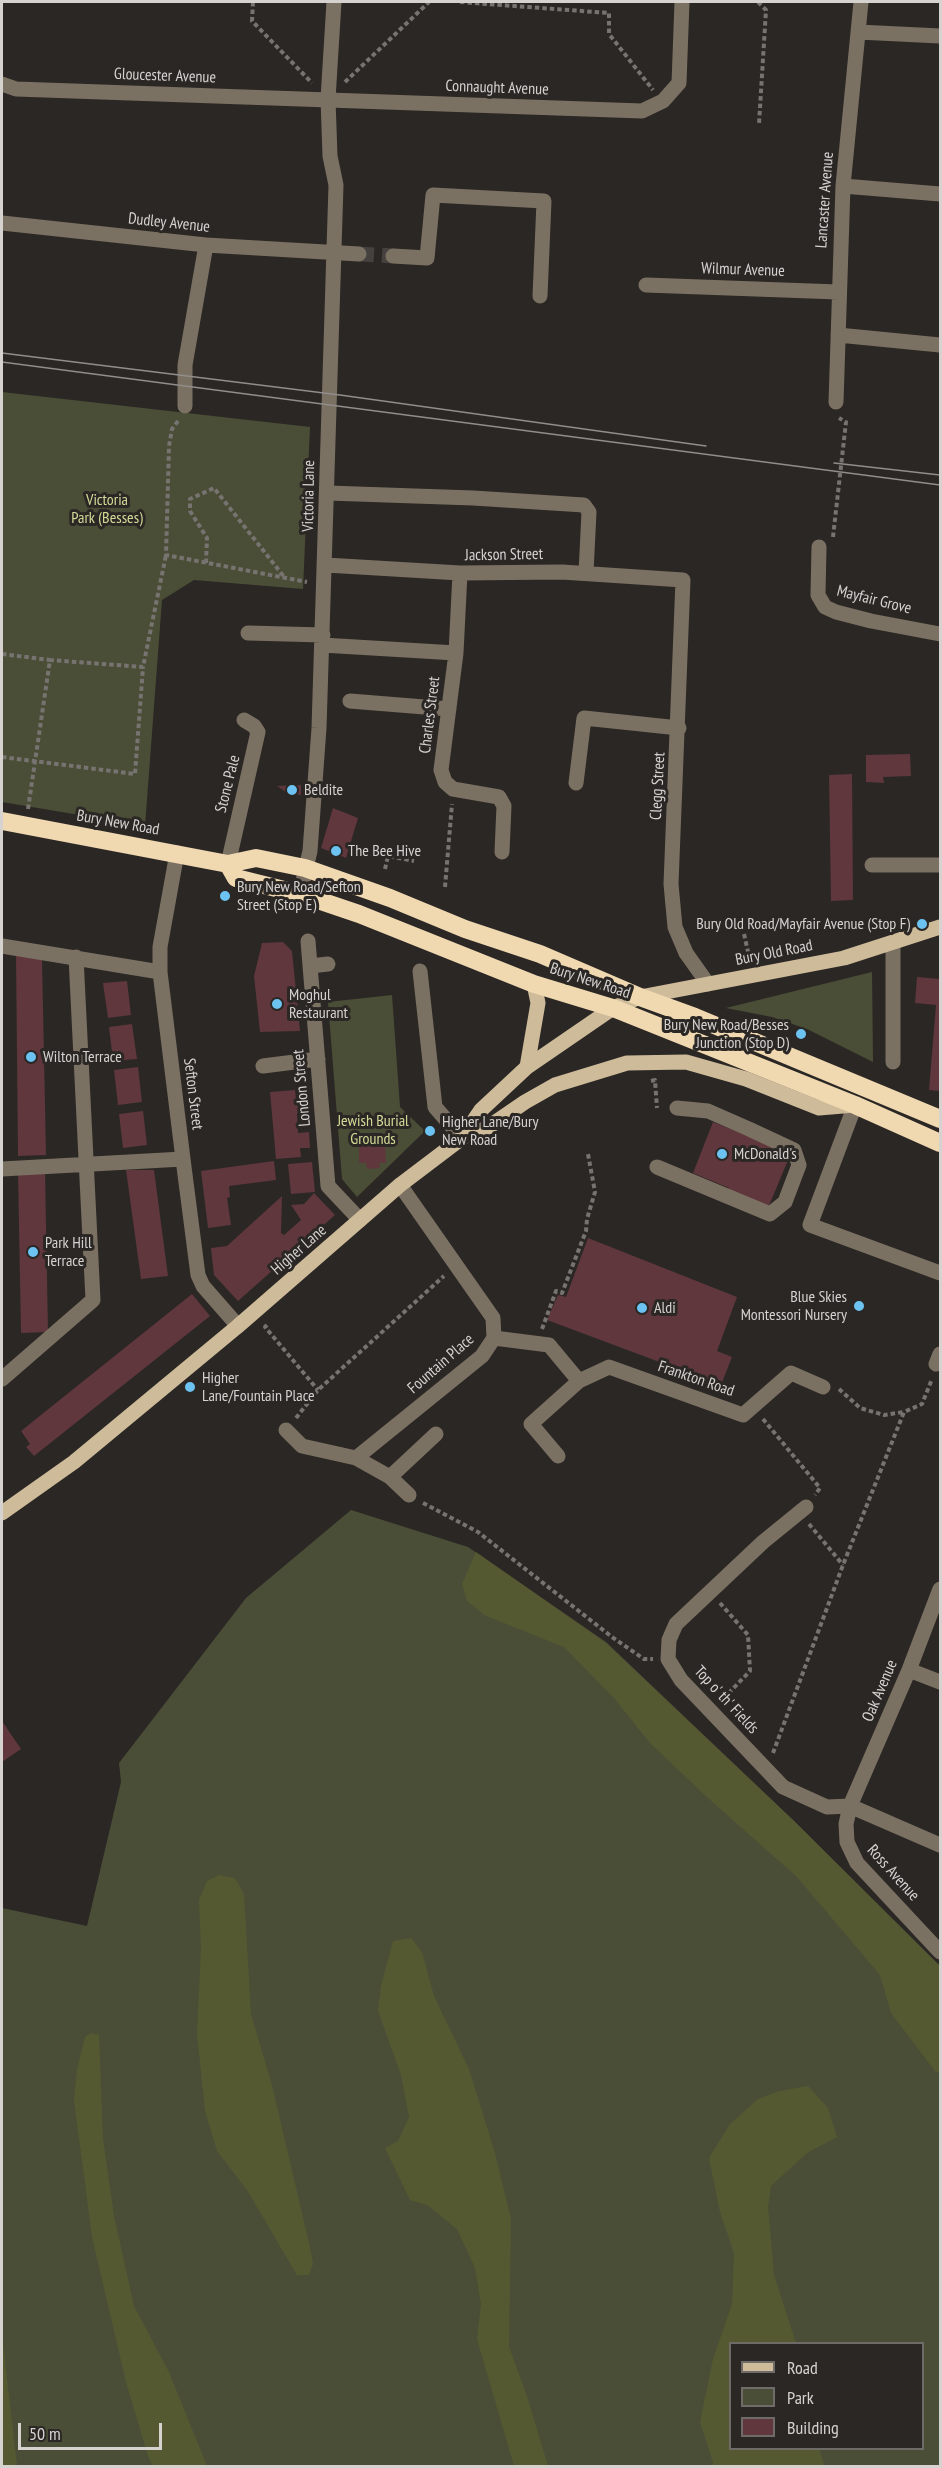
<!DOCTYPE html>
<html>
<head>
<meta charset="utf-8">
<style>
	body { margin:0 }
	#map { position:relative; width:942px; height:2468px; overflow:hidden; background:#2b2725; font-family:"PT Sans Narrow",sans-serif }
	canvas { display:block }
	.frame { position:absolute; inset:0; border:3px solid #d5d2d0; pointer-events:none }
	.legend { position:absolute; left:729px; top:2342px; width:195px; height:108px; box-sizing:border-box; background:#2b2725; border:2px solid #6f6b69; margin:0; padding:8px 10px; list-style:none; font-size:18px; color:#d5d2d0 }
	.legend li { display:flex; align-items:center; gap:12px; height:30px }
	.legend b { width:30px; border:2px solid #6f6b69 }
	.scale { position:absolute; left:18px; top:2423px; width:144px; height:27px; box-sizing:border-box; border:3px solid #d5d2d0; border-top:0; padding-left:8px; font-size:18px; line-height:21px; white-space:nowrap; color:#d5d2d0; -webkit-text-stroke:4px #2b2725; paint-order:stroke }
</style>
</head>
<body>
<div id="map">
<canvas width="942" height="2468"></canvas>
<div class="frame"></div>
<ul class="legend">
<li><b style="height:8px;background:#cebb9a"></b>Road</li>
<li><b style="height:16px;background:#4b4e36"></b>Park</li>
<li><b style="height:16px;background:#5f373c"></b>Building</li>
</ul>
<div class="scale">50 m</div>
</div>
<script>
const ctx = document.querySelector('canvas').getContext('2d');
ctx.lineJoin = 'round';
function fillPath(path, color) { ctx.fillStyle = color; ctx.fill(path, 'evenodd'); }
const toPath = rows => new Path2D(rows.map(r => 'M' + r).join(''));
function stroke(path, color, width, dash) { ctx.strokeStyle = color; ctx.lineWidth = width; ctx.lineCap = dash ? 'butt' : 'round'; ctx.setLineDash(dash || []); ctx.stroke(path); }
function write(font, color, halo, rows, align = 'center') {
  ctx.font = font + ' "PT Sans Narrow",sans-serif'; ctx.lineWidth = 6; ctx.setLineDash([]); ctx.textBaseline = 'middle'; ctx.strokeStyle = halo; ctx.fillStyle = color; for (const [text, x, y, turn = 0] of rows) {
    ctx.save(); ctx.translate(x, y); ctx.rotate((+turn || 0) * Math.PI / 180); ctx.textAlign = isNaN(turn) ? turn : align; if (halo) ctx.strokeText(text, 0, 0); ctx.fillText(text, 0, 0); ctx.restore();
  }
}
fillPath(toPath([
	[2,392,310,427,303,589,194,580,162,600,145,826,2,802],
	[872,972,873,1062,807,1029,772,1017,726,1008],
	[392,995,400,1107,425,1131,357,1197,342,1179,328,1002],
	[351,1510,468,1547,606,1642,793,1820,940,1966,940,2466,2,2466,2,1908,87,1926,121,1782,119,1763,246,1598],
	[730,2344,922,2344,922,2448,730,2448]
]), '#4b4e36');
fillPath(toPath([
	[476,1552,606,1643,793,1820,940,1966,940,2073,935,2071,891,2013,880,1975,797,1877,709,1799,650,1743,614,1698,564,1647,484,1615,467,1601,462,1584],
	[219,1875,235,1878,244,1894,251,2014,272,2085,309,2243,313,2264,309,2275,297,2275,247,2190,217,2151,205,2111,197,2033,201,1948,199,1900,207,1881],
	[411,1938,422,1952,434,1996,469,2069,495,2153,511,2219,509,2347,526,2393,548,2466,514,2466,477,2339,481,2304,475,2268,457,2229,427,2205,410,2200,385,2148,398,2141,409,2117,401,2075,378,2011,381,1986,393,1941],
	[91,2033,99,2035,103,2139,114,2216,134,2306,169,2372,207,2466,153,2466,148,2456,126,2382,92,2237,74,2100,77,2070,85,2037],
	[808,2086,828,2108,837,2137,807,2153,771,2186,768,2207,774,2275,796,2343,730,2344,730,2448,819,2449,825,2466,712,2466,713,2462,700,2422,713,2359,732,2304,734,2253,720,2212,709,2158,730,2124,758,2099,779,2091],
	[2,2335,17,2466,2,2466]
]), '#545932');
fillPath(toPath([
	[910,754,911,776,883,777,884,783,866,782,866,755],
	[852,774,853,900,831,901,829,775],
	[301,785,301,795,289,794,277,786],
	[333,808,358,818,346,858,321,848],
	[283,942,292,951,300,1031,260,1032,254,976,262,943],
	[16,954,42,959,46,1155,18,1156],
	[917,977,940,979,940,1091,929,1090,936,1005,915,1003],
	[127,981,131,1015,108,1018,103,983],
	[132,1024,137,1059,113,1061,109,1027],
	[138,1067,142,1102,118,1105,114,1070],
	[295,1090,296,1099,307,1098,308,1112,297,1113,298,1133,309,1132,310,1148,300,1148,301,1157,276,1159,270,1092],
	[143,1111,147,1145,123,1148,119,1114],
	[713,1122,791,1153,768,1208,727,1192,729,1188,693,1173],
	[385,1144,386,1163,379,1163,380,1168,367,1169,366,1163,359,1163,359,1146],
	[274,1161,276,1180,229,1186,230,1197,227,1198,231,1225,208,1228,201,1171],
	[312,1162,315,1192,291,1194,288,1164],
	[126,1170,154,1170,168,1276,141,1279],
	[45,1171,48,1332,21,1333,18,1172],
	[314,1193,335,1215,238,1301,214,1275,211,1248,227,1246,282,1196,281,1233,284,1235,301,1220,291,1205,304,1204],
	[588,1238,737,1297,717,1351,732,1357,721,1385,547,1320,558,1295,566,1297],
	[192,1294,210,1316,34,1456,26,1447,30,1444,21,1431],
	[2,1721,21,1749,2,1762]
]), '#5f373c');
stroke(toPath([
	[359,254,393,256]
]), '#44413f', 15, [15, 8]);
stroke(toPath([
	[253,2,252,21,312,83],
	[460,2,609,13,609,34,653,90],
	[758,2,766,10,759,124],
	[345,82,429,2],
	[178,421,172,429,169,446,166,555,307,582],
	[833,537,846,422,839,418],
	[206,563,207,538,190,511,190,499,214,488,285,578],
	[2,654,50,660],
	[2,757,135,774,143,667],
	[28,809,50,660,143,667,166,555],
	[385,869,388,856,414,861],
	[445,887,452,804],
	[744,934,749,956],
	[651,1081,655,1080,657,1108],
	[267,1325,265,1327,318,1390],
	[542,1329,556,1291,562,1293,586,1231,587,1219,595,1192,588,1154],
	[839,1389,860,1408,884,1415,904,1412],
	[296,1418,318,1390,444,1276],
	[763,1419,820,1488,815,1495],
	[423,1503,478,1532,612,1637,644,1659,653,1659],
	[809,1524,843,1565],
	[720,1603,748,1635,750,1671,722,1700],
	[773,1753,843,1565,904,1412,922,1404,932,1379]
]), '#777371', 4, [4.5, 3]);
stroke(toPath([
	[858,32,940,36],
	[2,84,16,89,642,111,663,101,679,83,682,2],
	[843,186,940,194],
	[2,223,206,245,359,254],
	[393,256,427,258,433,195,544,201,540,296],
	[646,285,838,292],
	[838,335,940,345],
	[836,402,843,186,861,2],
	[185,406,185,365,206,245],
	[328,493,473,498,584,505,589,512,586,573],
	[819,547,818,595,825,607,836,612,871,621,940,634],
	[326,565,460,573,562,572,683,580,671,884,675,927,686,953,708,984],
	[460,573,456,653,441,770,445,782,453,789,499,797,504,806,502,852],
	[248,633,323,635],
	[322,645,456,653],
	[350,701,449,709],
	[576,783,584,718,679,728],
	[177,853,160,947,160,972,183,1159,198,1275,203,1286,238,1326],
	[228,864,258,732,254,726,244,720],
	[872,865,940,865],
	[300,894,310,851,319,728,336,185,330,156,328,99,334,2],
	[308,941,328,1186,360,1220],
	[893,943,893,1062],
	[2,946,160,972],
	[310,966,328,964],
	[420,971,435,1107,462,1138],
	[263,1066,318,1059],
	[855,1105,810,1225,940,1273],
	[657,1167,770,1214,785,1202,799,1165,794,1150,749,1129,708,1111,677,1108],
	[2,1169,183,1159],
	[494,1338,549,1345,579,1381,531,1424,558,1456],
	[936,1364,940,1354],
	[2,1379,93,1300,76,957],
	[579,1381,609,1367,743,1415,791,1373,823,1387],
	[286,1430,302,1446,356,1458,482,1356,494,1338,493,1318,400,1185],
	[356,1458,390,1477,409,1495],
	[390,1477,436,1434],
	[806,1507,763,1542,676,1624,669,1640,668,1659,681,1680,783,1787,827,1807,850,1806,940,1845],
	[940,1589,909,1670,850,1806,846,1824,847,1842,857,1863,940,1952],
	[909,1670,940,1682]
]), '#7b7162', 15);
stroke(toPath([
	[527,1067,538,1003,534,984],
	[462,1138,490,1126,525,1102,555,1085,627,1063,686,1062,746,1079,819,1108,855,1105],
	[2,1513,74,1462,238,1326,400,1185,462,1138,481,1110,527,1067,613,1008,640,997,844,958,940,927]
]), '#cebb9a', 15);
stroke(toPath([
	[2,821,228,864,256,858,305,868,390,898,465,929,540,954,640,997,695,1017,940,1119],
	[228,864,236,878,300,894,359,914,534,984,613,1008,855,1105,940,1143]
]), '#f0d8b1', 18);
stroke(toPath([
	[2,353,340,395,706,446],
	[2,362,940,485],
	[834,463,940,475]
]), '#908d8b', 1.5);
for (const [x, y, r, color] of [
	[292,790,6,"#6cc3f2"],
	[336,851,6,"#6cc3f2"],
	[225,896,6,"#6cc3f2"],
	[922,924,6,"#6cc3f2"],
	[277,1004,6,"#6cc3f2"],
	[801,1034,6,"#6cc3f2"],
	[31,1057,6,"#6cc3f2"],
	[430,1131,6,"#6cc3f2"],
	[722,1154,6,"#6cc3f2"],
	[33,1252,6,"#6cc3f2"],
	[859,1306,6,"#6cc3f2"],
	[642,1308,6,"#6cc3f2"],
	[190,1387,6,"#6cc3f2"]
]) { const dot = new Path2D(); dot.arc(x, y, r, 0, 2 * Math.PI); ctx.fillStyle = color; ctx.fill(dot); stroke(dot, '#2b2725', 2); }
write('16px', '#d5d2d0', '#2b2725', [
	["Gloucester Avenue",165,76,2],
	["Connaught Avenue",497,88,2],
	["Lancaster Avenue",825,200,-86],
	["Dudley Avenue",169,223,6],
	["Wilmur Avenue",743,270,2],
	["Victoria Lane",309,496,-89],
	["Jackson Street",504,555,-1],
	["Mayfair Grove",874,600,14],
	["Charles Street",430,715,-83],
	["Stone Pale",228,784,-76],
	["Clegg Street",658,786,-87],
	["Bury New Road",118,823,10],
	["Bury Old Road",774,953,-11],
	["Bury New Road",590,981,18],
	["London Street",302,1088,-95],
	["Sefton Street",193,1094,83],
	["Higher Lane",299,1250,-41],
	["Fountain Place",441,1364,-41],
	["Frankton Road",696,1379,19],
	["Oak Avenue",880,1691,-67],
	["Top o' th' Fields",726,1700,47],
	["Ross Avenue",893,1873,48]
]);
write('16px', '#d2db97', '#2b2725', [
	["Victoria",107,500],
	["Park (Besses)",107,518],
	["Jewish Burial",373,1121],
	["Grounds",373,1139]
]);
write('16px', '#d5d2d0', '#2b2725', [
	["Beldite",304,790],
	["The Bee Hive",348,851],
	["Bury New Road/Sefton",237,887],
	["Street (Stop E)",237,905],
	["Bury Old Road/Mayfair Avenue (Stop F)",910,924,"right"],
	["Moghul",289,995],
	["Restaurant",289,1013],
	["Bury New Road/Besses",789,1025,"right"],
	["Junction (Stop D)",789,1043,"right"],
	["Wilton Terrace",43,1057],
	["Higher Lane/Bury",442,1122],
	["New Road",442,1140],
	["McDonald's",734,1154],
	["Park Hill",45,1243],
	["Terrace",45,1261],
	["Blue Skies",847,1297,"right"],
	["Montessori Nursery",847,1315,"right"],
	["Aldi",654,1308],
	["Higher",202,1378],
	["Lane/Fountain Place",202,1396]
], 'left');
</script>
</body>
</html>
